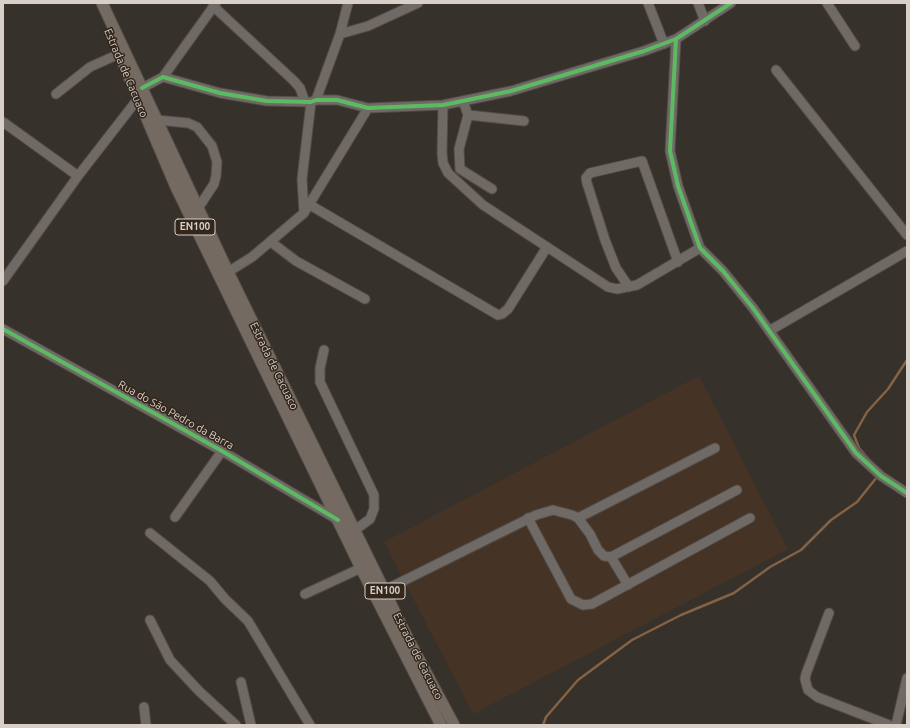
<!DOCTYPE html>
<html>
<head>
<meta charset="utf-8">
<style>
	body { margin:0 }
	#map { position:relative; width:910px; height:728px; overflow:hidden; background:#37312b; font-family:Ubuntu,sans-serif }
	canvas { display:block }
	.frame { position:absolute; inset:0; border:4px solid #d8cfc8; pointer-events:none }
</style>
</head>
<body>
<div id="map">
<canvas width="910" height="728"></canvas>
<div class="frame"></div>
</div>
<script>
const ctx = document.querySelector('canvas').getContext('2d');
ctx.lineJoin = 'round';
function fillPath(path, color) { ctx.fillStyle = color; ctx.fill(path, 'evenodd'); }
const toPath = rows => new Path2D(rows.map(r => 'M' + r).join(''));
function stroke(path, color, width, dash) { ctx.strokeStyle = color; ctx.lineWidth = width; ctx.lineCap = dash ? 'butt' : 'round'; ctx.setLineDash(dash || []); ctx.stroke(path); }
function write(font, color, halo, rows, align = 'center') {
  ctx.font = font + ' Ubuntu,sans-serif'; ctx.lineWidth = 3; ctx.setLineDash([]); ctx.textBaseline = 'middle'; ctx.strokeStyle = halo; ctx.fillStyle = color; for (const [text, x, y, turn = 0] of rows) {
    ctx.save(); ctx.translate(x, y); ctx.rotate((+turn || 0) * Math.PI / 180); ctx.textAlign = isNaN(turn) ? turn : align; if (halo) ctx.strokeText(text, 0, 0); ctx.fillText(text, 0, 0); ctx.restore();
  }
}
fillPath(toPath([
	[699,376,788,549,473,714,384,542]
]), '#453426');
stroke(toPath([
	[874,465,859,448,854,435,867,412,888,389,907,360],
	[543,725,546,717,578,680,632,640,681,615,734,593,770,567,801,550,831,520,857,502,877,477]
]), '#856244', 2.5);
const minor = toPath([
	[648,3,664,44],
	[698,3,705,21],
	[827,3,855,46],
	[213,6,294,81,300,88,305,102],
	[340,34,368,26,418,3],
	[676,39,670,151,678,186,700,248,723,271,753,308,856,453,881,476,907,493],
	[776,70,907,235],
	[163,77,216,3],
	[142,88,163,77,220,93,267,101,311,102,316,100,337,100,368,108,443,105,511,91,644,51,676,39,731,3],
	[56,94,90,67,119,54],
	[316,100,340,34,348,3],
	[463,101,468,115,459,149,460,169,492,189],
	[443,105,442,153,443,163,448,173,483,205,608,287,617,289,637,285,700,248],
	[468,115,524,121],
	[157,120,188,123,197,127,212,146,217,162,216,176,214,184,197,210],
	[3,122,78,176],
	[310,205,498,315,502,314,508,309,547,247],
	[304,213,302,179,311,102],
	[271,242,296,261,365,299],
	[228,272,252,257,304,213,368,108],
	[3,281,78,176,137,100],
	[629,287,616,268,605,240,587,183,586,178,590,173,642,161,678,262],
	[3,329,222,451,338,520],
	[769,331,907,251],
	[324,350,320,368,320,382,374,495,374,509,370,519,355,530],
	[175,517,222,451],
	[528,518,571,599,583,605,592,604,750,518],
	[578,518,715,448],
	[150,533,210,581,225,599,248,621,310,725],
	[611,557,628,585],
	[385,590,536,515,553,510,572,515,578,518,590,534,598,550,604,556,611,557,737,490],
	[305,594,361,568],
	[829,613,806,674,805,679,808,690,817,697,889,725],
	[150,620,170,660,199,691,236,725],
	[241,682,251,725],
	[144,707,146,725],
	[896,725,907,678]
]);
const major = toPath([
	[102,3,228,272,407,637,454,725],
	[124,65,176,187,361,568,441,725]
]);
stroke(minor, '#534c47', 11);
stroke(major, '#534c47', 13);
stroke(minor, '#706a66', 9);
stroke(major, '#746a61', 11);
stroke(toPath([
	[676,39,670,151,678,186,700,248,723,271,753,308,856,453,881,476,907,493],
	[142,88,163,77,220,93,267,101,311,102,316,100,337,100,368,108,443,105,511,91,644,51,676,39,731,3],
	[3,329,222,451,338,520]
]), '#5cba63', 4);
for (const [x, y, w] of [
	[195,227,40],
	[385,591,40]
]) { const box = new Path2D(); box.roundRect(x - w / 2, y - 8, w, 16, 3); ctx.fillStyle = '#33261b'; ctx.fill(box); stroke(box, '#d8cfc8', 1); }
write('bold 10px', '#d8cfc8', null, [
	["EN100",195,227],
	["EN100",385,591]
]);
write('11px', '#d8cfc8', '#33261b', [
	["Estrada de Cacuaco",126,73,67],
	["Estrada de Cacuaco",274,366,64],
	["Rua do São Pedro da Barra",176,415,29],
	["Estrada de Cacuaco",418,656,63]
]);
</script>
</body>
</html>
